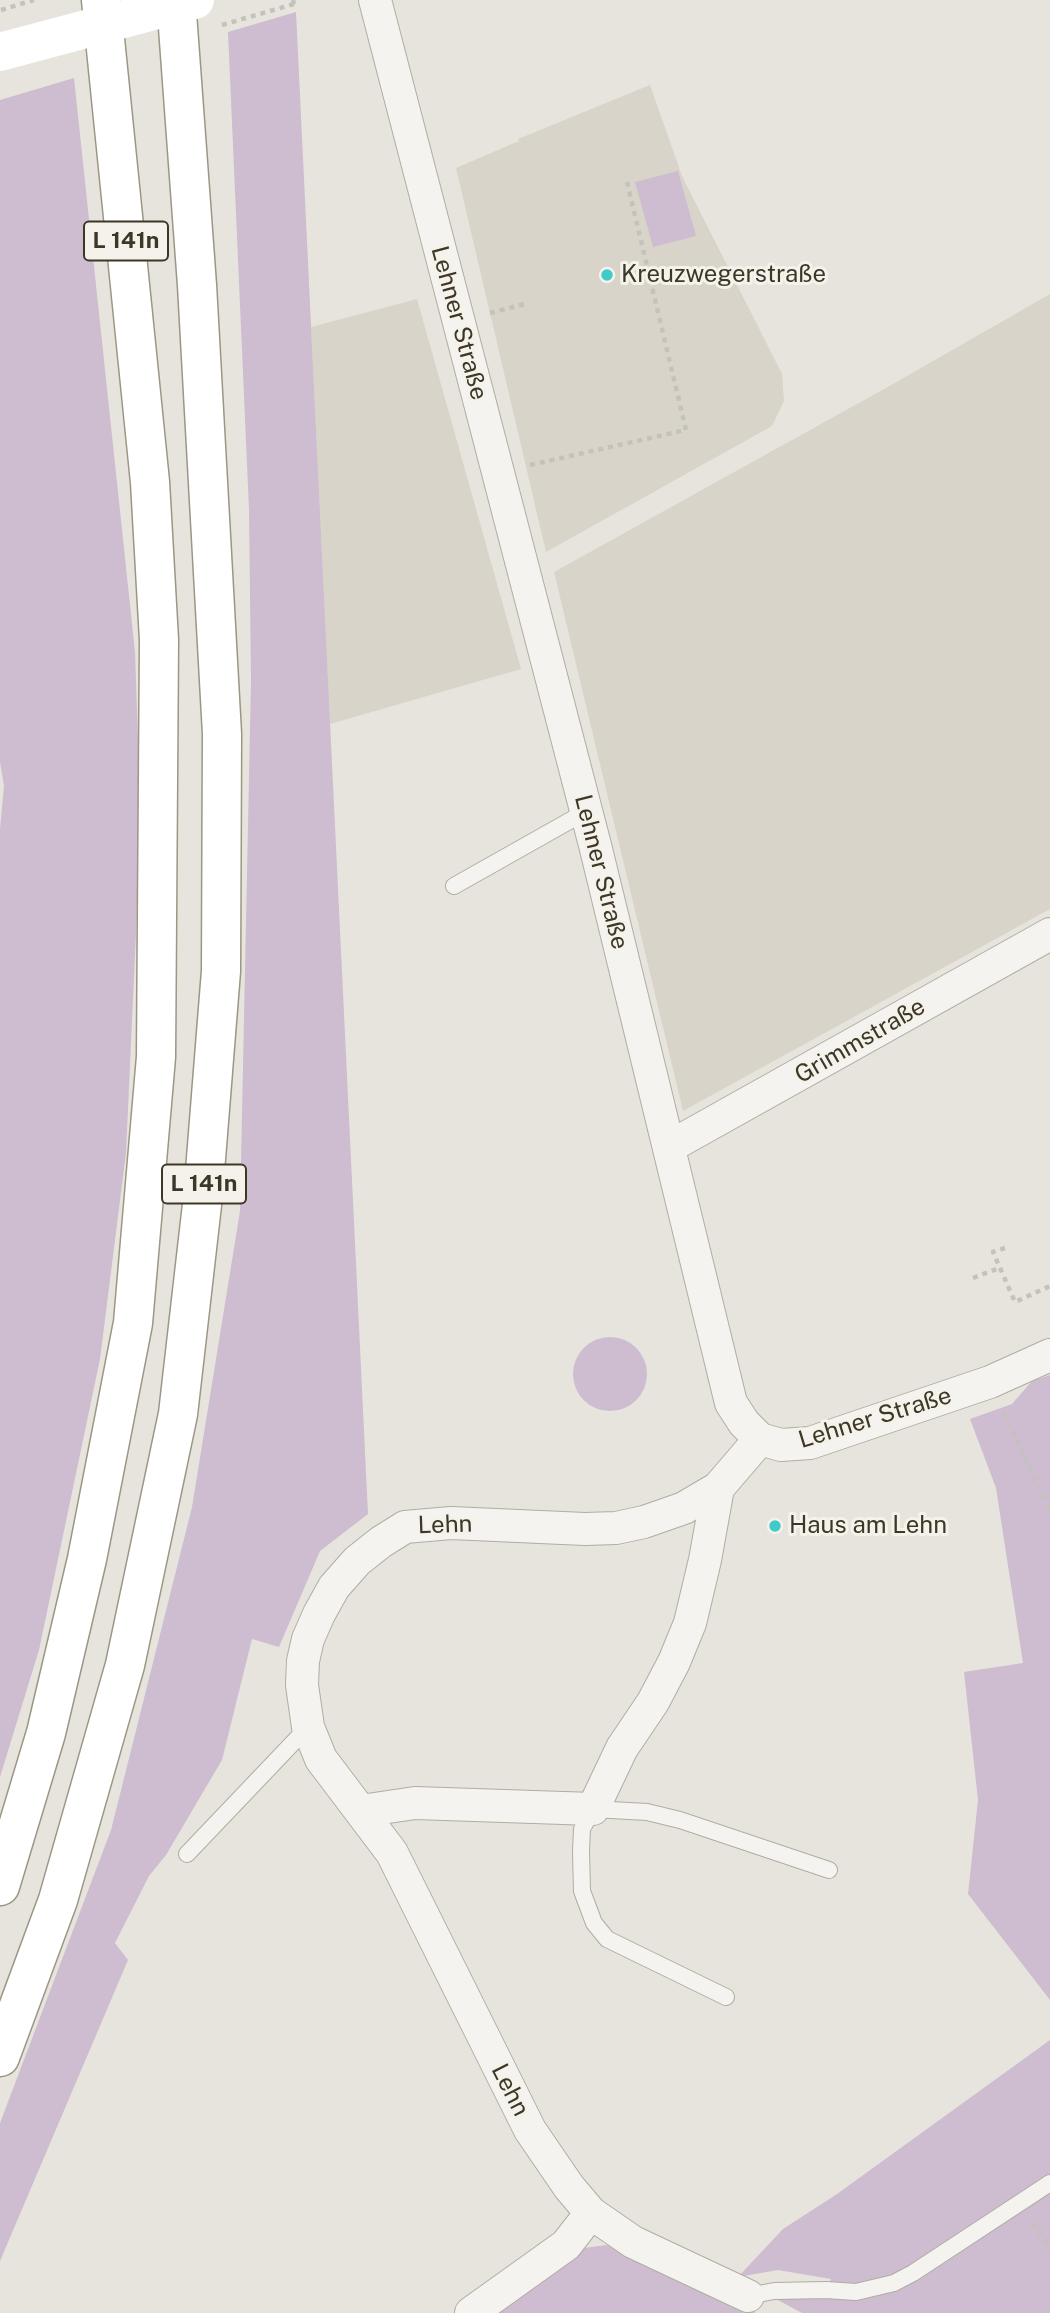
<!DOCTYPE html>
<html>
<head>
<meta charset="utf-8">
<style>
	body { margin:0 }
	canvas { display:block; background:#e6e4dc }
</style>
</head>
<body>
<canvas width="1050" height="2313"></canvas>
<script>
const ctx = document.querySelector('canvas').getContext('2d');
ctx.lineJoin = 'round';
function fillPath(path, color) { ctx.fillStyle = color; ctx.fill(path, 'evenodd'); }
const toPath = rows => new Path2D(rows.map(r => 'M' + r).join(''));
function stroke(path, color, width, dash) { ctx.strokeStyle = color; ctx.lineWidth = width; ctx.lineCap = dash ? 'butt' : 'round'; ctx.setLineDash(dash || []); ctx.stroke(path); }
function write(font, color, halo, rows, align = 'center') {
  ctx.font = font + ' "Public Sans",sans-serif'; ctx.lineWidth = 6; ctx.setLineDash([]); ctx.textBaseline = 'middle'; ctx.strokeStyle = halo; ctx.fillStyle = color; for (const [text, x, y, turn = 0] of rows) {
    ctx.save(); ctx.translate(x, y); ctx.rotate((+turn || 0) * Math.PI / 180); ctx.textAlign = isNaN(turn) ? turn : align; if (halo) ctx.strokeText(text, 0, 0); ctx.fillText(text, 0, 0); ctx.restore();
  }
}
fillPath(toPath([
	[650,85,682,176,782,374,784,401,772,426,546,552,456,168,519,141,518,139],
	[1050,294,1050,909,683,1111,554,572,893,384],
	[417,299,521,669,330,724,311,327]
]), '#d8d4ca');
fillPath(toPath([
	[296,12,368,1514,320,1551,279,1647,252,1639,222,1760,166,1855,149,1876,115,1943,128,1960,0,2261,0,2123,111,1830,192,1507,240,1211,251,680,249,510,228,32],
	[74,78,135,652,140,799,136,933,126,1153,100,1359,39,1650,0,1777,0,829,4,786,0,762,0,100],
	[678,171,696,236,653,247,635,182],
	'573 1374a37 37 0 1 1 74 0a37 37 0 1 1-74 0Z',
	[1050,1375,1050,2000,968,1894,978,1800,964,1672,1023,1663,996,1488,970,1419,1012,1404,1032,1381],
	[1050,2040,1050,2313,802,2313,776,2299,822,2298,831,2279,778,2270,738,2277,783,2229,837,2194],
	[606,2245,621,2249,756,2313,491,2313,584,2248]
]), '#cebdd0');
const service = toPath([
	[454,886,587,811],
	[187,1854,308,1727],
	[726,1997,607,1939,594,1923,582,1891,581,1851,582,1829,593,1809,647,1812,680,1820,829,1870],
	[748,2296,774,2291,826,2290,856,2292,894,2283,913,2273,1050,2183]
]);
const minor = toPath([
	[375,0,595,845,731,1403,744,1423,760,1439,781,1445,810,1443,990,1382,1050,1355],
	[669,1147,1050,934],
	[361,1811,415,1803,593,1809,622,1748,653,1702,674,1662,690,1623,705,1560,718,1488],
	[748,2296,633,2242,591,2213,569,2187,530,2130,392,1853,321,1759,308,1727,302,1685,303,1661,308,1639,319,1614,334,1587,357,1561,381,1542,405,1527,451,1523,585,1529,616,1528,644,1522,684,1508,718,1488,760,1439],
	[471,2313,566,2245,591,2213]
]);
const trunk = toPath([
	[0,1886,46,1733,87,1559,133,1323,156,1057,159,640,150,482,101,0],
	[0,2057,58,1900,125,1665,178,1414,203,1196,221,971,222,734,197,285,176,0]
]);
stroke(service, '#b0ada2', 18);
stroke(minor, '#b0ada2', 34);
stroke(trunk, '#9c9684', 41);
stroke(toPath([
	[293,0,294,4],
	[1,10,34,0],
	[490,313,525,304],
	[530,465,686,430,627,182],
	[1005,1248,993,1252,1015,1302,1050,1286],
	[973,1278,999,1268],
	[1004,1413,1050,1510],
	[1033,2223,1050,2248]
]), '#c5c2bb', 4.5, [5, 5]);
stroke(service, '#f5f3ef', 16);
stroke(minor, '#f5f3ef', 32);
stroke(trunk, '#fff', 38);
stroke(toPath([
	[222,25,294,4]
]), '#c5c2bb', 4.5, [5, 5]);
stroke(toPath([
	[0,52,195,0]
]), '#fff', 38);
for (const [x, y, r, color] of [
	[607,275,7,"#41cbc8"],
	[775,1526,7,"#41cbc8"]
]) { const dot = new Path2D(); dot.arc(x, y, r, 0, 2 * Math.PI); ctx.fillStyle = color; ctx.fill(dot); stroke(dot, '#f4f2eb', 2.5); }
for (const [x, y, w] of [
	[126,241,84],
	[204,1184,84]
]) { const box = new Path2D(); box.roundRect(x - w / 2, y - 19.5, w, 39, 5); ctx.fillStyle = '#f4f2eb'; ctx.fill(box); stroke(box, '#3c3726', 2); }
write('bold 23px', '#3c3726', null, [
	["L 141n",126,241],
	["L 141n",204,1184]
]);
write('24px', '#3c3726', '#f4f2eb', [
	["Kreuzwegerstraße",621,275],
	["Haus am Lehn",789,1526]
], 'left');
write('24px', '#3c3726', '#f4f2eb', [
	["Lehner Straße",459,323,75],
	["Lehner Straße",601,872,76],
	["Grimmstraße",860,1041,-30],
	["Lehner Straße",875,1418,-17],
	["Lehn",445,1525,-2],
	["Lehn",510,2090,63]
]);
</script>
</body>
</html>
